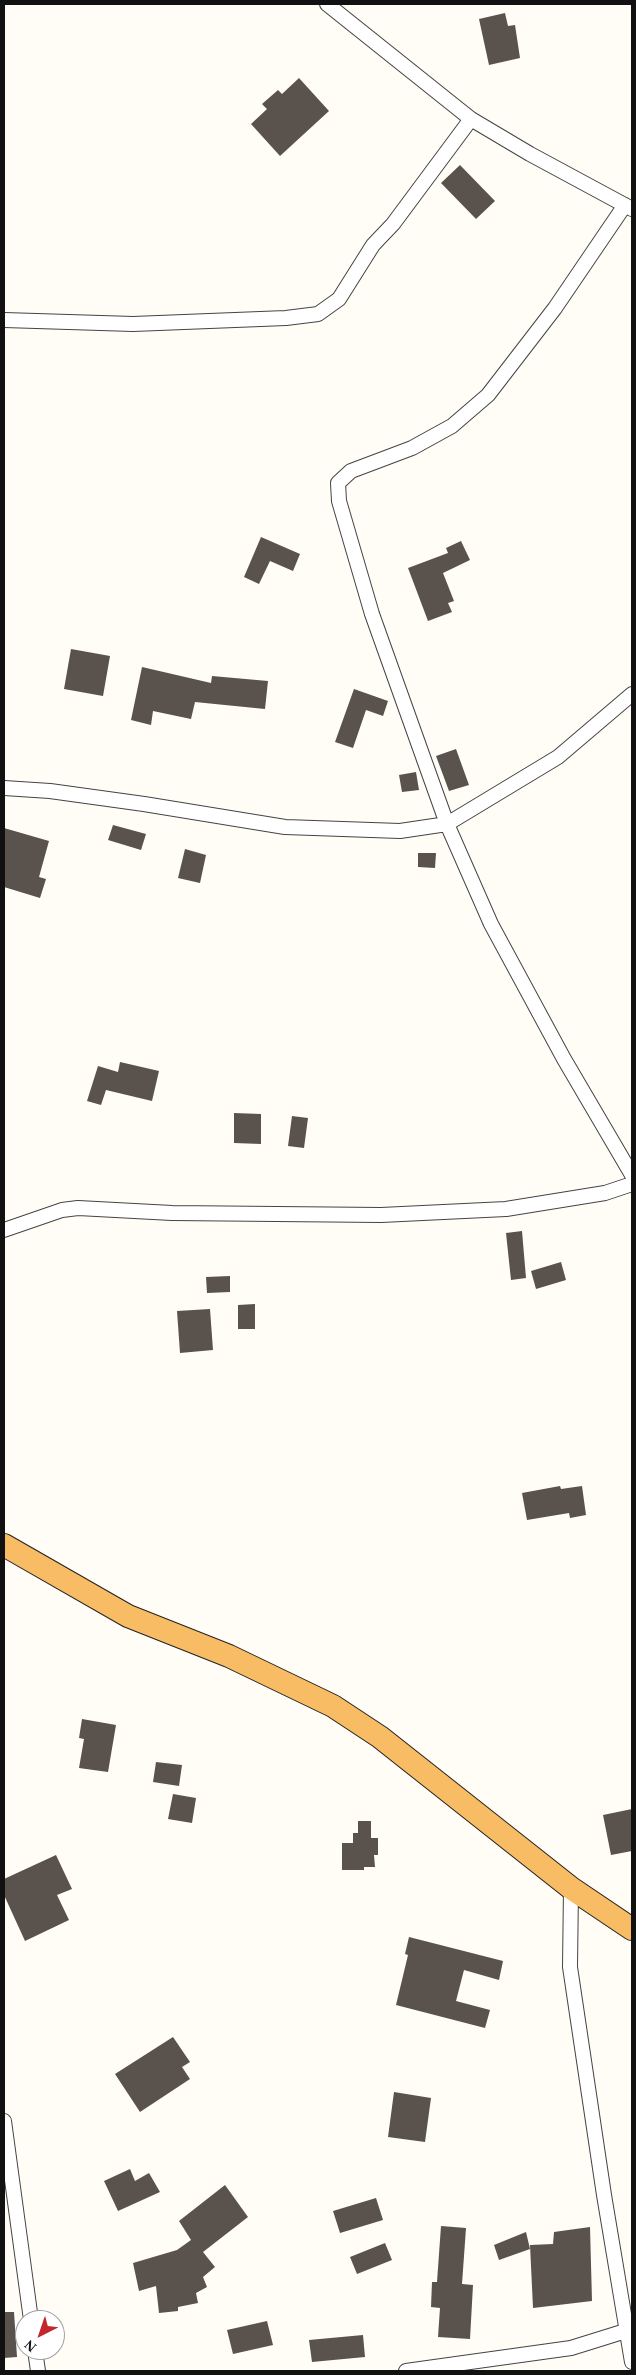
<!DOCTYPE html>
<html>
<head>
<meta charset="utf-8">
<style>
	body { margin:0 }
	#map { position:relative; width:636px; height:2375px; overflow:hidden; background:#fffdf5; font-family:"Times New Roman",serif }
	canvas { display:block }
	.frame { position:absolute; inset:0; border:5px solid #111; pointer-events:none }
	.north { position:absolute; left:15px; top:2310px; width:50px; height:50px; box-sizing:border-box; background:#fff; border:1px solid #a0a0a0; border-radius:50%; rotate:221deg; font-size:14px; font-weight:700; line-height:20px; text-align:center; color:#111 }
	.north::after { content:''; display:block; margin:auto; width:18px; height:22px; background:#c4262e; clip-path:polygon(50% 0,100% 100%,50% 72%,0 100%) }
</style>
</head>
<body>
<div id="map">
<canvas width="636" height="2375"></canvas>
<div class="frame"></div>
<div class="north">N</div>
</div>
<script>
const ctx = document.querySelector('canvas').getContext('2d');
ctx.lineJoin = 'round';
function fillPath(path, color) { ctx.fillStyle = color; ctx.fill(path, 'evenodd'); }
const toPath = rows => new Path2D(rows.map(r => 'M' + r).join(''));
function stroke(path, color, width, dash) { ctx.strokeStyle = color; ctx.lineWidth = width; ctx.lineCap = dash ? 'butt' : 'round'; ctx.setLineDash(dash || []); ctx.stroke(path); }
fillPath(toPath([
	[505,13,508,26,515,25,520,58,489,65,479,19],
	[299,78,329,111,280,156,251,124,267,109,262,104,278,90,282,94],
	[460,165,495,201,476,219,441,183],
	[261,537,300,554,293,571,270,561,259,584,244,577],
	[461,541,470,560,443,573,454,601,448,603,452,612,428,621,408,568,448,553,446,548],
	[71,649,110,656,103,696,64,689],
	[142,667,211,683,212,676,268,681,265,709,195,702,191,719,153,711,151,725,131,720],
	[354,689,388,701,383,716,366,710,353,748,335,742],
	[456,749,469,785,449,791,436,756],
	[416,772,419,790,402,792,399,775],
	[113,825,146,834,141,850,108,840],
	[4,828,49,841,39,877,46,879,40,898,4,887],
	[185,849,206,855,200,883,178,878],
	[418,853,436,853,435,868,418,867],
	[120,1062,159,1071,152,1101,106,1090,101,1105,87,1101,98,1066,118,1072],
	[234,1113,261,1114,261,1144,234,1143],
	[292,1116,308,1118,304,1148,288,1146],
	[522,1231,526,1278,511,1280,506,1233],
	[561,1262,566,1280,536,1289,531,1271],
	[230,1276,230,1292,207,1293,206,1277],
	[255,1304,255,1329,238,1329,238,1305],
	[210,1309,213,1350,180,1353,177,1311],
	[560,1486,561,1489,582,1486,586,1515,570,1518,569,1513,527,1520,522,1493],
	[82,1719,116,1725,108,1772,79,1768,84,1739,79,1738],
	[156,1762,182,1765,179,1786,153,1782],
	[173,1794,196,1798,192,1823,168,1819],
	[632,1809,632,1851,611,1855,603,1815],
	[358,1821,371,1821,371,1838,378,1838,378,1855,374,1855,375,1867,364,1867,364,1870,342,1870,342,1843,353,1843,353,1833,358,1833],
	[56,1855,72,1889,57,1895,69,1920,25,1941,4,1895,4,1879],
	[409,1937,503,1961,499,1980,464,1970,456,2001,490,2010,485,2028,396,2005,408,1955,405,1954],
	[173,2037,190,2062,182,2067,190,2079,140,2112,115,2074],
	[394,2092,431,2098,425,2142,388,2137],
	[130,2169,135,2181,149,2173,160,2192,118,2211,104,2181],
	[225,2185,248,2217,203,2252,215,2267,203,2277,207,2287,196,2293,198,2303,178,2307,178,2311,159,2313,156,2286,139,2291,133,2263,177,2250,191,2240,179,2221],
	[376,2198,383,2220,340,2233,333,2211],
	[441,2226,466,2228,462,2284,473,2285,470,2339,438,2337,440,2308,431,2307,432,2282,437,2282],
	[590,2227,592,2301,533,2308,530,2245,553,2244,554,2232],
	[526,2232,530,2249,499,2260,494,2245],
	[385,2243,392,2260,357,2274,350,2257],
	[4,2312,14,2312,17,2357,4,2358],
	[267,2321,273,2345,233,2354,227,2330],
	[363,2335,365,2357,312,2362,309,2340]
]), '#5a524d');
const minor = toPath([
	[327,4,471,119,530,154,632,209],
	[625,205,555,308,488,395,452,426,412,448,351,471,338,483,339,501,372,614,447,824,491,924,564,1059,632,1175],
	[4,320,133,324,286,318,318,314,339,299,373,245,393,224,471,119],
	[4,788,50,791,144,804,285,827,400,831,447,824,558,757,632,694],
	[4,1230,62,1210,78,1208,172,1213,381,1215,506,1209,605,1193,632,1184],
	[571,1888,570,1967,604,2195,632,2362],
	[4,2121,31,2320],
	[35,2350,38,2371],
	[406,2371,571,2348,632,2329]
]);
const trunk = toPath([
	[4,1545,128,1616,229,1656,333,1706,380,1737,571,1888,632,1929]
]);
stroke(minor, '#444', 16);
stroke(trunk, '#222', 24);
stroke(minor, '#fff', 14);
stroke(trunk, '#f7bc64', 22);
</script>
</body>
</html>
